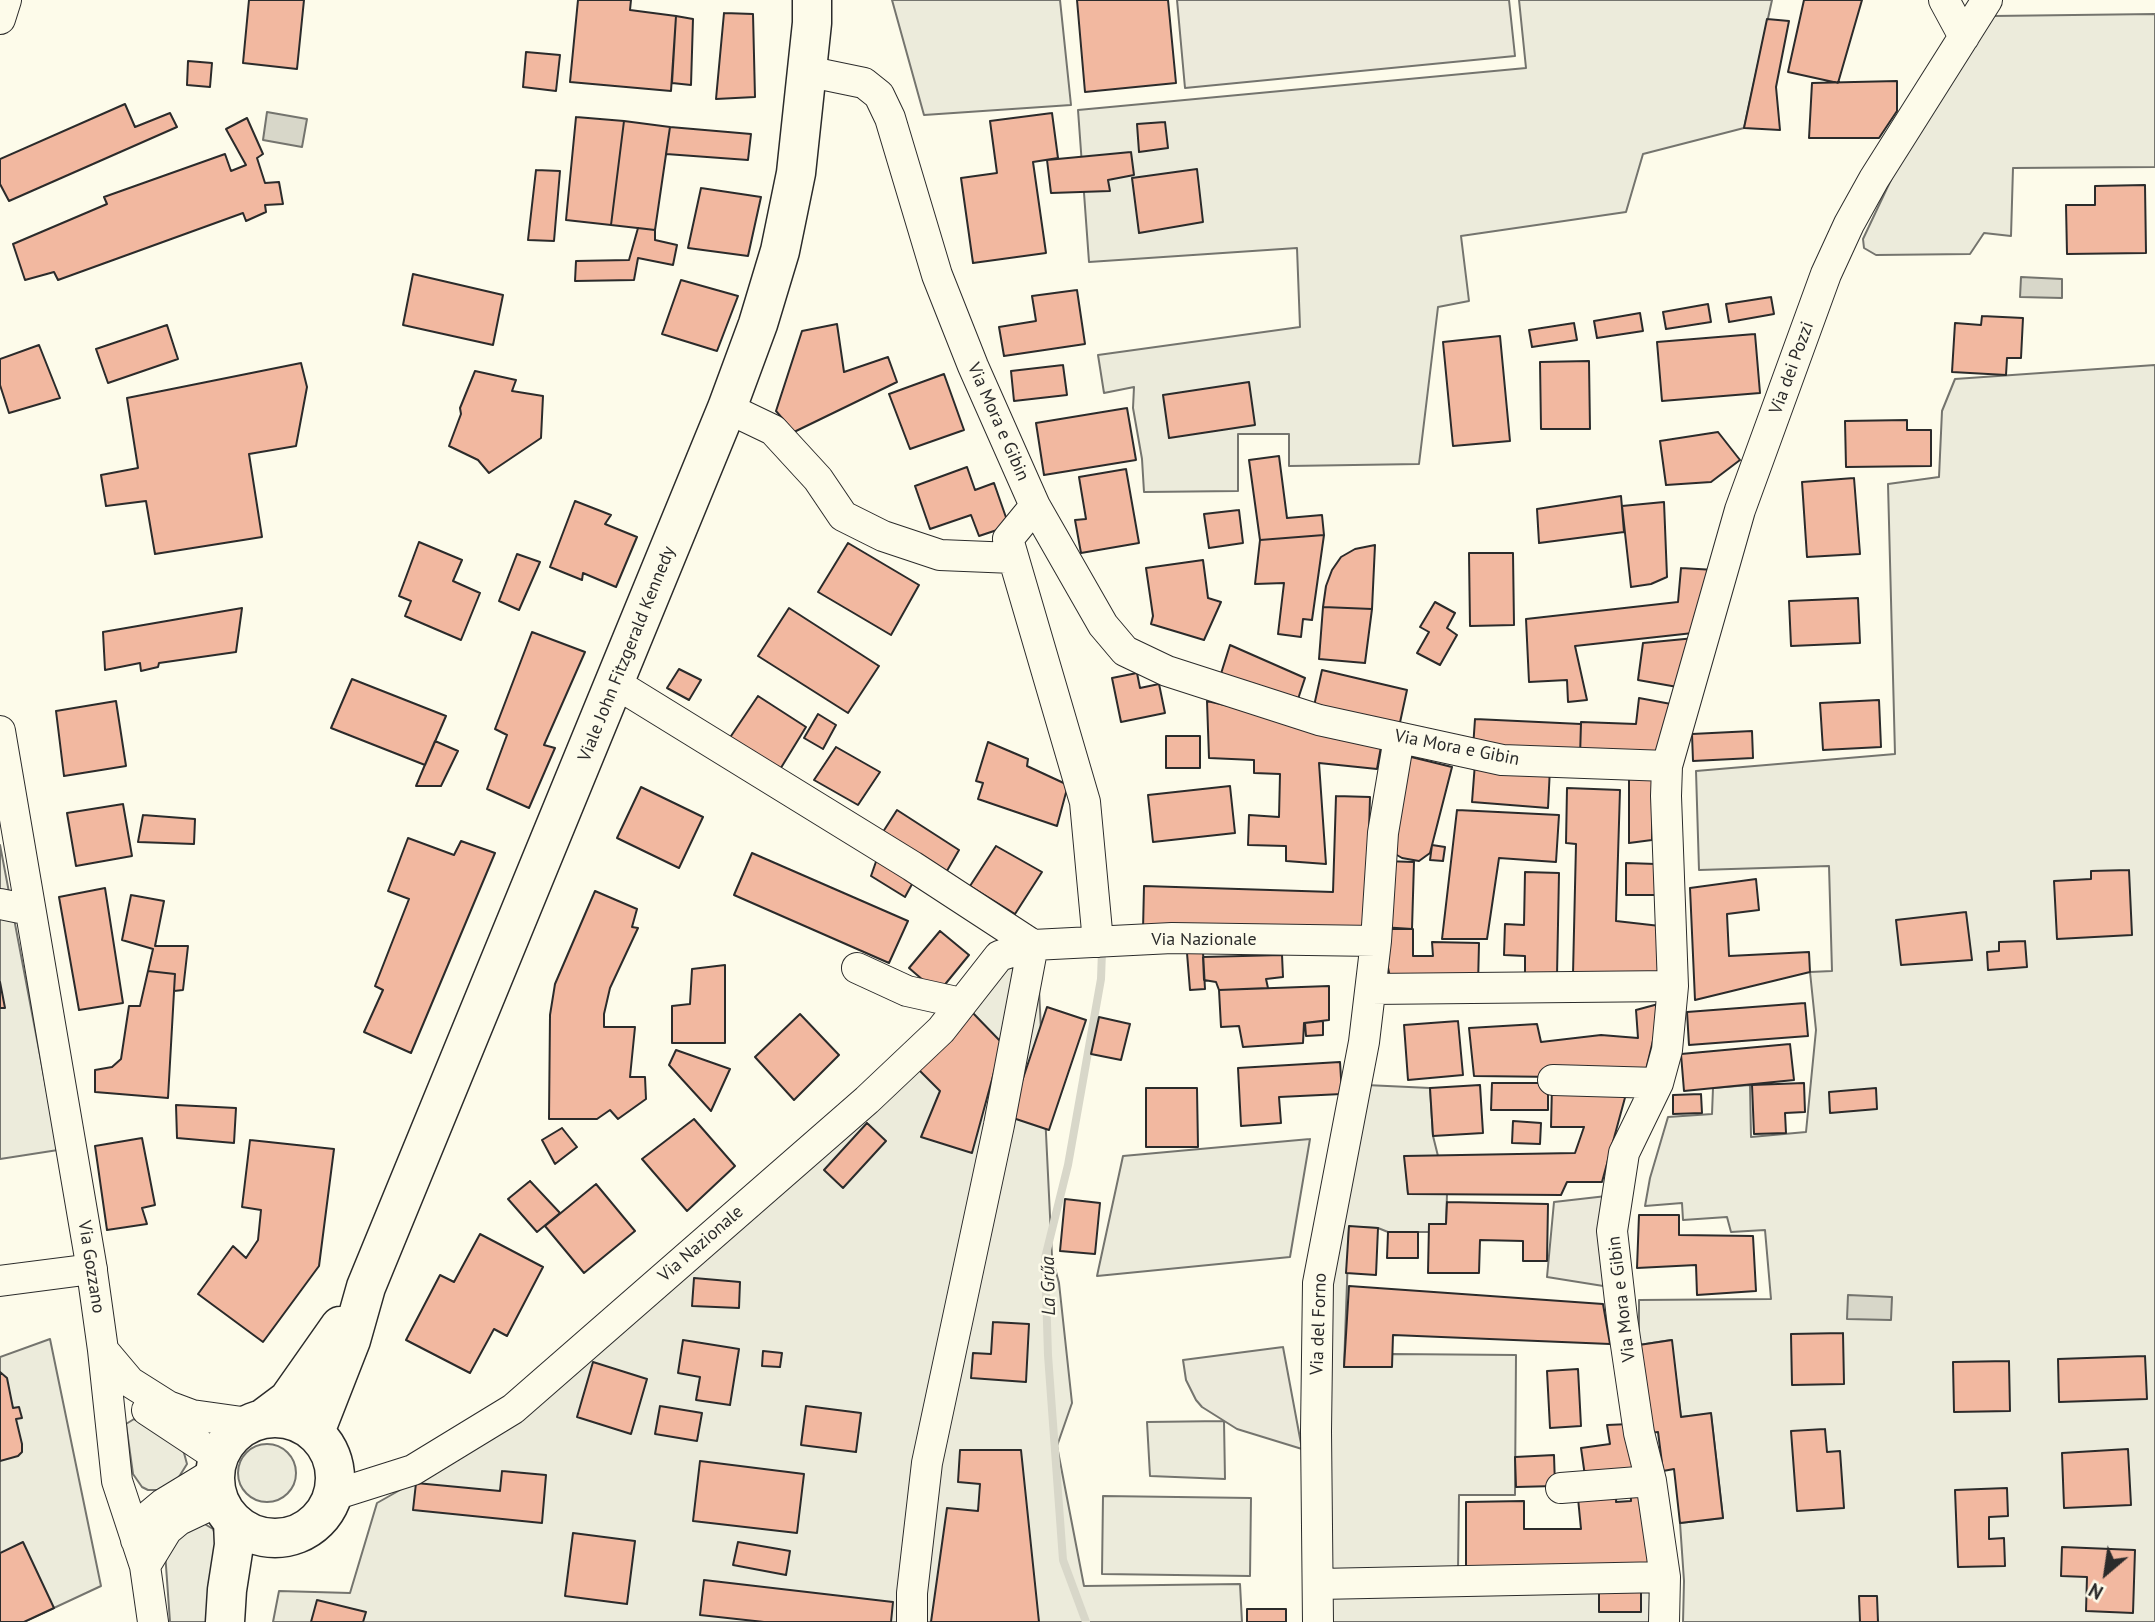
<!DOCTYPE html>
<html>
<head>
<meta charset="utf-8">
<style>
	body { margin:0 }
	#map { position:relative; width:2155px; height:1622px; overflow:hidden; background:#fdfbea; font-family:"PT Sans",sans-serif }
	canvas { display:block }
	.north { position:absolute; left:2071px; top:1538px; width:70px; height:70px; -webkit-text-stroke:5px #fdfbea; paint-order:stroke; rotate:209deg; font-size:19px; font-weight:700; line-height:28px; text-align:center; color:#2b2b2b }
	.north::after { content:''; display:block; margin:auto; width:24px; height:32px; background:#2b2b2b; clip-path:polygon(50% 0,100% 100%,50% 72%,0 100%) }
</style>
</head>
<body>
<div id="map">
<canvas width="2155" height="1622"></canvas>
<div class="north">N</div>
</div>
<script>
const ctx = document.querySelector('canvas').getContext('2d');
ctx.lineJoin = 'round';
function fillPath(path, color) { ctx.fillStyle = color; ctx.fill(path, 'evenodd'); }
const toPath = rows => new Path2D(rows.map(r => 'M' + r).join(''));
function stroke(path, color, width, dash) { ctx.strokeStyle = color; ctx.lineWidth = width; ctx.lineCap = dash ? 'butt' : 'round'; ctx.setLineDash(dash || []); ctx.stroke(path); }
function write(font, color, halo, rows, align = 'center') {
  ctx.font = font + ' "PT Sans",sans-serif'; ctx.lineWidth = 5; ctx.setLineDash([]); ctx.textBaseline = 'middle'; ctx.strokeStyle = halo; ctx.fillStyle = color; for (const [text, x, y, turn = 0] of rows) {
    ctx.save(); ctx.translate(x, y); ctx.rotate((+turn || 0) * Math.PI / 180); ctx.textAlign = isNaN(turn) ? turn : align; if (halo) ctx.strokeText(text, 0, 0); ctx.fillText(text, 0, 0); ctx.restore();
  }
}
const green = toPath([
	[892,0,1060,0,1071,105,924,115,892,0],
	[1519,0,1772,0,1744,128,1643,154,1626,212,1461,236,1469,301,1438,307,1419,464,1289,466,1289,434,1238,434,1238,491,1144,492,1142,459,1133,408,1134,387,1104,393,1098,355,1300,327,1297,248,1089,262,1078,110,1526,68,1519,0],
	[2155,14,2155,167,2013,168,2011,236,1984,233,1970,254,1876,255,1864,248,1863,239,1898,165,1992,16,2155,14],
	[2155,365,2155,1622,1683,1622,1684,1581,1680,1523,1723,1518,1711,1414,1681,1417,1671,1340,1639,1345,1639,1300,1771,1299,1765,1230,1731,1232,1727,1217,1683,1220,1682,1203,1645,1206,1650,1178,1668,1117,1712,1114,1713,1088,1750,1085,1751,1137,1806,1132,1816,1030,1810,972,1832,971,1829,866,1699,870,1696,771,1895,754,1888,484,1939,477,1942,411,1955,379,2155,365],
	[0,845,58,1150,0,1159,0,845],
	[1037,948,1052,1257,1059,1283,1072,1403,1057,1446,1084,1586,1240,1584,1242,1622,914,1622,914,1593,1037,948],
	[1027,952,910,1622,273,1622,279,1591,350,1593,377,1503,462,1455,983,983,1027,952],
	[1366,1085,1430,1088,1433,1136,1438,1156,1405,1156,1408,1194,1447,1194,1446,1224,1429,1224,1429,1232,1388,1232,1378,1228,1349,1227,1344,1367,1391,1367,1392,1354,1516,1355,1515,1495,1459,1495,1458,1571,1324,1577,1324,1285,1366,1085],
	[1310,1139,1290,1257,1097,1276,1123,1156,1310,1139],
	[50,1339,101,1586,24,1622,0,1622,0,1357,50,1339],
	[134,1419,157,1429,179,1445,184,1453,187,1464,172,1488,166,1490,148,1490,142,1487,133,1474,126,1424,134,1419],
	[1224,1421,1225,1479,1150,1476,1147,1422,1224,1421],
	'238 1473a29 29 0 1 1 58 0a29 29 0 1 1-58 0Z',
	[1103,1496,1251,1498,1250,1576,1102,1574,1103,1496],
	[203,1523,213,1529,223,1557,210,1622,170,1622,165,1552,168,1543,203,1523],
	[1674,1584,1669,1622,1327,1622,1324,1589,1674,1584]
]);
fillPath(green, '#ecebdb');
stroke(green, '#74746e', 2);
const parking = toPath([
	[1177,0,1509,0,1515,56,1185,88,1177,0],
	[1624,1194,1622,1289,1547,1277,1554,1202,1624,1194],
	[1283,1347,1302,1449,1237,1429,1202,1407,1196,1400,1186,1380,1183,1360,1283,1347]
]);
fillPath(parking, '#eceadb');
stroke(parking, '#74746e', 2);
const water = toPath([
	[267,112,307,119,302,147,263,140,267,112],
	[2021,277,2062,279,2062,298,2020,297,2021,277],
	[1848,1295,1892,1297,1891,1320,1847,1319,1848,1295]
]);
fillPath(water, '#d8d7c9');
stroke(water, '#74746e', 2);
stroke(toPath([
	[1086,1622,1063,1560,1048,1355,1045,1258,1068,1165,1101,979,1102,951]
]), '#d8d7c9', 8);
const building = toPath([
	[249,0,304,0,297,69,243,63,249,0],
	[578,0,631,0,630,10,676,16,671,91,570,82,578,0],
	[1077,0,1168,0,1176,83,1085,92,1077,0],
	[1804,0,1862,0,1838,83,1788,72,1804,0],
	[724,13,753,14,755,97,716,99,724,13],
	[676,16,693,19,691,85,672,83,676,16],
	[1767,19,1789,21,1776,87,1780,130,1744,128,1767,19],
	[526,52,560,55,556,91,523,87,526,52],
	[188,61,212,63,210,87,187,85,188,61],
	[1897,81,1897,111,1879,138,1809,138,1812,83,1897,81],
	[125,104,135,127,170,113,177,127,9,201,0,184,0,159,125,104],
	[1052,113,1058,158,1033,162,1046,253,973,263,961,178,997,173,990,121,1052,113],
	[576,117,624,121,611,225,566,220,576,117],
	[247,118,263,154,257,158,265,183,279,182,283,204,265,205,266,212,246,221,243,213,58,280,54,272,25,280,13,244,107,204,104,197,225,154,231,171,246,165,226,129,247,118],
	[624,121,670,127,655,230,611,225,624,121],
	[1165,122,1168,148,1139,152,1137,124,1165,122],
	[670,127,751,134,748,160,666,154,670,127],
	[1131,152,1134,175,1108,180,1110,191,1051,193,1047,160,1131,152],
	[1197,169,1203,222,1139,233,1132,178,1197,169],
	[536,170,560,171,554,241,528,240,536,170],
	[2145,185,2146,253,2067,254,2066,205,2095,205,2095,186,2145,185],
	[701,188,761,197,748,256,688,248,701,188],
	[638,228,655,230,655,240,677,245,673,265,638,258,634,280,575,281,576,261,629,260,638,228],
	[413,274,503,295,493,345,403,325,413,274],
	[681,280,738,296,717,351,662,334,681,280],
	[1077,290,1085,344,1004,356,999,327,1036,321,1032,296,1077,290],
	[1771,297,1774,314,1729,322,1726,304,1771,297],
	[1708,304,1711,322,1666,329,1663,312,1708,304],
	[1640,313,1643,331,1597,338,1594,321,1640,313],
	[1982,316,2023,318,2021,358,2007,358,2006,375,1952,372,1955,323,1981,325,1982,316],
	[1574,323,1577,340,1532,347,1529,330,1574,323],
	[837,324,844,372,888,357,897,382,794,432,776,411,802,331,837,324],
	[167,325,178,359,108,383,96,349,167,325],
	[1755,334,1760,393,1662,401,1657,342,1755,334],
	[1500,336,1510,441,1453,446,1443,342,1500,336],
	[39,345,60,398,9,413,0,385,0,359,39,345],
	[1589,361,1590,429,1541,429,1540,362,1589,361],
	[301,363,307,387,296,446,249,454,262,537,155,554,146,501,106,506,101,475,138,468,127,398,301,363],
	[1063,365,1067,395,1014,401,1011,371,1063,365],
	[475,371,516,380,512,391,543,396,541,438,489,473,478,460,449,446,461,414,460,408,475,371],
	[944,374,964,430,910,449,889,394,944,374],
	[1249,382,1255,425,1169,438,1163,395,1249,382],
	[1127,408,1136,460,1044,475,1036,423,1127,408],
	[1907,420,1907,430,1931,430,1931,466,1846,467,1845,421,1907,420],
	[1718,432,1740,460,1711,482,1666,485,1660,441,1718,432],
	[1279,456,1287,518,1322,515,1324,535,1260,540,1249,460,1279,456],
	[967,467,975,490,994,483,1009,526,979,536,971,515,930,529,915,486,967,467],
	[1126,469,1139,543,1081,553,1075,520,1086,519,1079,477,1126,469],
	[1854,478,1860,554,1807,557,1802,482,1854,478],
	[1621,496,1624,532,1539,543,1537,509,1621,496],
	[575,501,611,515,605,524,637,537,616,587,583,573,582,580,550,567,575,501],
	[1664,502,1667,577,1651,584,1631,587,1622,506,1664,502],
	[1239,510,1243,543,1209,548,1204,514,1239,510],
	[1324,535,1312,620,1303,619,1301,637,1278,634,1284,583,1255,584,1260,540,1324,535],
	[419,542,462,560,453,581,480,593,461,640,405,616,411,601,399,596,419,542],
	[848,543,919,585,891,635,818,592,848,543],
	[1375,545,1372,609,1323,607,1326,586,1332,570,1341,557,1355,549,1375,545],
	[1469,553,1513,553,1514,625,1470,626,1469,553],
	[517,554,540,562,519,610,499,601,517,554],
	[1203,560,1208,598,1221,602,1204,640,1151,624,1153,616,1146,568,1203,560],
	[1681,568,1715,570,1693,633,1575,646,1587,700,1568,702,1567,680,1529,682,1526,619,1678,602,1681,568],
	[1858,598,1860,643,1791,646,1789,601,1858,598],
	[1435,602,1455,613,1447,628,1457,635,1440,665,1417,653,1429,632,1420,627,1435,602],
	[1323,607,1372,609,1365,663,1319,659,1323,607],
	[242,608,236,652,159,663,158,667,141,671,140,663,105,670,103,632,242,608],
	[789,608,879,666,848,713,758,656,789,608],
	[532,632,585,652,544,745,555,748,529,808,487,789,507,735,495,729,532,632],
	[1695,638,1683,688,1638,680,1643,643,1695,638],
	[1230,645,1305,678,1296,705,1219,680,1230,645],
	[679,669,701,680,689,700,667,688,679,669],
	[1322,670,1407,690,1399,727,1314,706,1322,670],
	[1137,673,1140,688,1159,684,1165,713,1121,722,1112,678,1137,673],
	[352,679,446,716,425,765,331,728,352,679],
	[758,696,806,727,779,771,729,739,758,696],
	[1639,698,1671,704,1661,753,1580,757,1581,722,1636,724,1639,698],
	[1879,700,1881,747,1823,750,1820,703,1879,700],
	[116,701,126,766,64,776,56,711,116,701],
	[1207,701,1382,741,1377,769,1319,763,1326,864,1286,861,1286,846,1248,845,1249,815,1279,817,1280,774,1254,773,1254,760,1209,758,1207,701],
	[818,714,836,725,823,749,804,738,818,714],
	[1475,719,1581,724,1580,757,1473,748,1475,719],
	[1752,731,1753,758,1693,761,1692,734,1752,731],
	[1166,736,1200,736,1200,768,1166,768,1166,736],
	[435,741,458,751,441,786,416,786,435,741],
	[988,742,1028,759,1027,766,1068,785,1057,826,978,799,983,783,976,781,988,742],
	[836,747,880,772,858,805,814,780,836,747],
	[1403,755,1452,767,1430,853,1419,861,1402,858,1390,851,1403,755],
	[1475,763,1550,768,1548,808,1472,802,1475,763],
	[1629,777,1653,779,1652,840,1629,843,1629,777],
	[1230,786,1235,833,1153,842,1148,795,1230,786],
	[641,787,703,817,679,868,617,838,641,787],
	[1567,788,1620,790,1616,921,1660,926,1661,974,1573,974,1576,844,1566,843,1567,788],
	[1336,796,1370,797,1366,937,1143,930,1144,886,1333,892,1336,796],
	[123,804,132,856,76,866,67,813,123,804],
	[897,810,959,850,944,876,881,835,897,810],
	[1457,810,1559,815,1556,862,1499,858,1487,939,1442,939,1457,810],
	[143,815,195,819,194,844,138,842,143,815],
	[408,838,454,855,461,841,495,853,411,1053,364,1032,383,990,375,986,409,899,388,891,408,838],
	[1432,845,1445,847,1443,861,1430,860,1432,845],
	[996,846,1042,872,1015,914,970,886,996,846],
	[752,853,908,921,889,963,734,895,752,853],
	[879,853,917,875,905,897,871,876,879,853],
	[1384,861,1414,862,1412,929,1381,927,1384,861],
	[1626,863,1656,864,1656,895,1626,895,1626,863],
	[2129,870,2132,935,2057,939,2054,881,2091,879,2091,871,2129,870],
	[1525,872,1559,873,1557,976,1525,975,1525,956,1504,955,1505,924,1524,925,1525,872],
	[1756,879,1759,910,1727,914,1729,956,1809,952,1810,972,1695,1000,1690,888,1756,879],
	[105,888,123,1003,79,1010,59,897,105,888],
	[595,891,637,909,632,927,638,928,610,988,604,1014,604,1027,635,1027,630,1077,645,1077,646,1099,618,1119,610,1110,597,1119,549,1119,550,1015,555,984,595,891],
	[131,895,164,901,155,946,188,946,183,990,174,991,175,974,148,971,153,949,122,940,131,895],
	[1966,912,1972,960,1901,965,1896,920,1966,912],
	[1380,929,1413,929,1413,956,1433,956,1432,942,1479,943,1478,985,1392,987,1380,929],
	[940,931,969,955,938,993,909,968,940,931],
	[2025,941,2027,967,1988,970,1987,952,1999,951,1999,942,2025,941],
	[1203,952,1205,989,1190,990,1187,953,1203,952],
	[1282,955,1283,977,1266,979,1268,988,1219,990,1216,982,1204,980,1203,957,1282,955],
	[725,965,725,1043,672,1043,672,1006,690,1004,692,969,725,965],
	[148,971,175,974,168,1098,95,1092,95,1070,112,1067,121,1059,129,1006,140,1006,148,971],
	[0,982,5,1008,0,1008,0,982],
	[1329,986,1329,1020,1304,1023,1303,1043,1243,1047,1239,1026,1221,1027,1219,990,1329,986],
	[1662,1003,1644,1078,1474,1076,1469,1028,1537,1024,1541,1042,1601,1035,1638,1038,1636,1010,1662,1003],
	[1805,1003,1808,1036,1689,1045,1687,1012,1805,1003],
	[1047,1007,1086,1020,1049,1130,1010,1117,1047,1007],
	[971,1011,1002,1043,972,1153,921,1137,940,1091,916,1067,971,1011],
	[800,1014,839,1055,794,1100,755,1057,800,1014],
	[1099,1017,1130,1024,1121,1060,1091,1054,1099,1017],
	[1323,1021,1323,1035,1306,1036,1305,1023,1323,1021],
	[1458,1021,1463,1075,1408,1080,1404,1025,1458,1021],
	[1790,1044,1794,1080,1684,1091,1681,1054,1790,1044],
	[676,1050,730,1069,711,1111,669,1065,676,1050],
	[1340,1062,1342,1094,1279,1097,1281,1123,1241,1126,1238,1068,1340,1062],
	[1492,1083,1548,1083,1548,1110,1491,1110,1492,1083],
	[1804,1083,1805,1112,1785,1113,1786,1133,1754,1134,1752,1085,1804,1083],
	[1480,1085,1483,1133,1433,1136,1430,1088,1480,1085],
	[1552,1086,1626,1094,1602,1182,1567,1182,1561,1195,1408,1194,1404,1156,1575,1153,1584,1127,1551,1127,1552,1086],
	[1146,1088,1197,1088,1198,1147,1146,1147,1146,1088],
	[1876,1088,1877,1109,1830,1113,1829,1092,1876,1088],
	[1701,1094,1702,1113,1673,1114,1673,1095,1701,1094],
	[176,1105,236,1108,234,1143,177,1138,176,1105],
	[694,1119,735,1166,687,1211,642,1159,694,1119],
	[1513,1121,1541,1123,1540,1144,1512,1143,1513,1121],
	[867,1123,886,1141,843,1188,824,1170,867,1123],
	[562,1128,577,1147,555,1164,542,1140,562,1128],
	[142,1138,155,1205,142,1208,147,1224,107,1230,95,1146,142,1138],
	[250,1140,334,1149,319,1266,263,1342,198,1294,233,1246,246,1258,258,1240,261,1210,242,1207,250,1140],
	[530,1181,560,1213,537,1232,508,1199,530,1181],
	[596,1184,635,1231,584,1273,545,1226,596,1184],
	[1065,1199,1100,1203,1095,1254,1060,1251,1065,1199],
	[1447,1202,1548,1204,1547,1261,1523,1261,1523,1241,1480,1240,1479,1273,1428,1273,1429,1224,1446,1224,1447,1202],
	[1639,1215,1679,1215,1679,1235,1753,1236,1756,1291,1697,1295,1696,1265,1637,1268,1639,1215],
	[1349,1226,1378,1228,1376,1275,1346,1273,1349,1226],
	[1388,1232,1418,1232,1418,1258,1387,1258,1388,1232],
	[480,1234,543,1267,507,1336,494,1329,470,1373,406,1340,440,1275,454,1282,480,1234],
	[694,1278,740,1282,739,1308,692,1306,694,1278],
	[1349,1286,1603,1304,1610,1344,1393,1335,1392,1367,1344,1367,1349,1286],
	[993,1322,1029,1324,1026,1382,971,1378,973,1353,991,1354,993,1322],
	[1843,1333,1844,1384,1792,1385,1791,1334,1843,1333],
	[683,1340,739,1349,730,1405,696,1400,700,1377,678,1373,683,1340],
	[1672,1340,1681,1417,1711,1413,1723,1518,1680,1523,1674,1469,1663,1471,1658,1432,1650,1433,1639,1345,1672,1340],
	[763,1351,782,1353,780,1367,762,1366,763,1351],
	[2145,1356,2147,1399,2059,1402,2058,1359,2145,1356],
	[2009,1361,2010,1411,1954,1412,1953,1362,2009,1361],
	[593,1362,647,1379,631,1434,577,1417,593,1362],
	[1578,1369,1581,1426,1550,1428,1547,1371,1578,1369],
	[0,1372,7,1378,13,1408,19,1407,22,1418,16,1419,22,1444,22,1452,18,1456,0,1461,0,1372],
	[660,1406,702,1413,697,1441,655,1434,660,1406],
	[806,1406,861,1413,856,1452,801,1445,806,1406],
	[1630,1424,1634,1473,1586,1483,1581,1448,1610,1444,1607,1425,1630,1424],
	[1825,1429,1827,1452,1840,1451,1844,1508,1797,1511,1791,1431,1825,1429],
	[2128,1449,2131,1505,2064,1508,2062,1453,2128,1449],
	[960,1450,1021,1450,1039,1622,931,1622,947,1508,978,1511,980,1484,958,1482,960,1450],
	[1554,1455,1555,1486,1516,1487,1515,1457,1554,1455],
	[700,1461,804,1474,797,1533,693,1521,700,1461],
	[502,1471,546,1475,542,1523,413,1510,416,1483,500,1491,502,1471],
	[1630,1484,1639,1484,1653,1563,1466,1569,1466,1502,1524,1501,1524,1529,1581,1529,1577,1488,1617,1486,1616,1502,1631,1501,1630,1484],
	[2007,1488,2008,1516,1989,1517,1989,1539,2004,1538,2005,1566,1958,1567,1955,1490,2007,1488],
	[573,1533,635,1541,627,1604,565,1596,573,1533],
	[23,1542,54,1608,24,1622,0,1622,0,1553,23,1542],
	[738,1542,790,1551,786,1575,733,1565,738,1542],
	[2062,1547,2135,1550,2133,1613,2086,1611,2087,1577,2061,1576,2062,1547],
	[704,1580,893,1602,891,1622,764,1622,700,1615,704,1580],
	[1599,1585,1641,1585,1641,1612,1599,1612,1599,1585],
	[1859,1596,1877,1596,1878,1622,1860,1622,1859,1596],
	[317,1600,366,1612,363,1622,311,1622,317,1600],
	[1247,1609,1286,1609,1286,1622,1247,1622,1247,1609]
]);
fillPath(building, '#f2b8a0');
stroke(building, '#2b2b2b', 2);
const minor = toPath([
	[1944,0,1964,37],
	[0,19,6,0],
	[806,71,864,83,879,95,890,118,937,275,973,366,1035,506,1103,625,1125,651,1167,671,1319,720,1502,760,1667,766],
	[727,408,773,430,818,479,843,516,883,536,940,555,1013,558],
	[1035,506,1008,539,1085,802,1098,942],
	[615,683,912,866,1033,945,999,1125,927,1463,912,1593,912,1622],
	[0,731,91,1264,103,1350,117,1481,145,1566,153,1622],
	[0,904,30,910],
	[857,968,907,991,961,1003],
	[1371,989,1673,986],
	[1553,1080,1658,1083],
	[0,1281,92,1269],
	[103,1350,130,1382,168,1406,192,1415,249,1423],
	[147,1410,218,1457],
	[1561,1488,1651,1481],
	[334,1495,413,1470,513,1409,867,1100,941,1030,999,956,1033,945,1172,938,1376,941],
	[136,1540,151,1514,163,1504,214,1473],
	[145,1566,167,1530,179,1520,219,1501],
	[1318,1584,1665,1577],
	[1318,1622,1316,1431,1318,1283,1364,1042,1376,941,1383,833,1399,738],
	[1664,1622,1665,1577,1651,1481,1639,1433,1622,1318,1612,1231,1624,1153,1658,1083,1667,1050,1673,986,1666,796,1667,766,1740,510,1826,274,1849,224,1874,179,1987,0]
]);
const major = toPath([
	'215 1478a60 60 0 1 1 120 0a60 60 0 1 1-120 0Z',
	[264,1418,288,1400,340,1326],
	[315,1432,351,1340,366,1287,727,408,758,324,780,251,796,173,812,23,812,0],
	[225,1622,227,1590,234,1545,233,1521]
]);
stroke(minor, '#2b2b2b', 32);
stroke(major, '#2b2b2b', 41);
stroke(minor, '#fdfbea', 30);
stroke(major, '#fdfbea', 38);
write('18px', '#2b2b2b', '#fdfbea', [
	["Via dei Pozzi",1792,368,-70],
	["Via Mora e Gibin",998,422,66],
	["Viale John Fitzgerald Kennedy",627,654,-68],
	["Via Mora e Gibin",1457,748,11],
	["Via Nazionale",1204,940],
	["Via Nazionale",701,1244,-41],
	["Via Gozzano",91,1267,81],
	["Via Mora e Gibin",1622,1299,-97],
	["Via del Forno",1319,1324,-88]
]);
write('italic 19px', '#2b2b2b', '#fdfbea', [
	["La Grűa",1049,1286,-91]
]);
</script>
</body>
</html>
